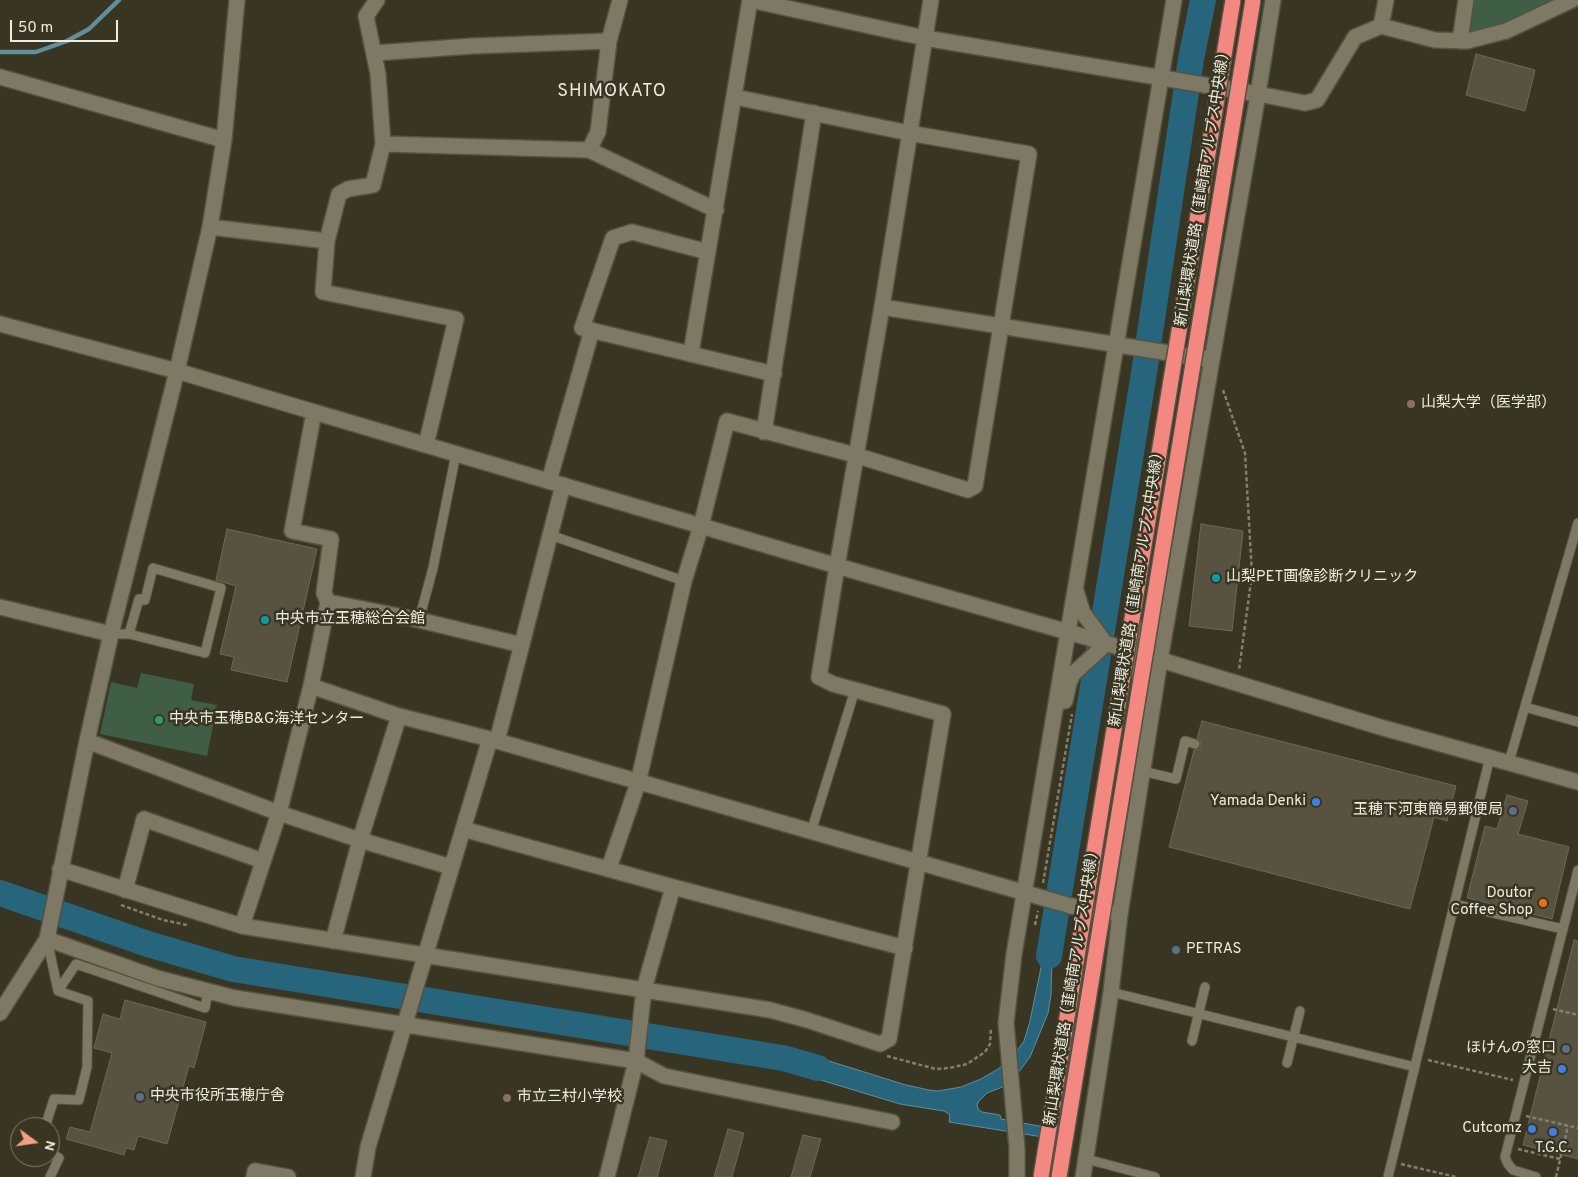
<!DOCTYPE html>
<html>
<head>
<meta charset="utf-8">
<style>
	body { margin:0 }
	#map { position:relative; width:1578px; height:1177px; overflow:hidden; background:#383522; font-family:Overpass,sans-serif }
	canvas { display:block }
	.north { position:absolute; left:10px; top:1117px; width:50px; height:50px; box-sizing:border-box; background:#383522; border:1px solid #807e6e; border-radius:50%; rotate:104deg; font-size:14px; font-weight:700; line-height:20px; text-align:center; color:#edebe0 }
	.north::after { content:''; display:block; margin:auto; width:18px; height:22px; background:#f3a082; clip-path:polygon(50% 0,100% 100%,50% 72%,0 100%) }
	.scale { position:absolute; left:10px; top:20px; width:108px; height:22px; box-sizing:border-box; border:2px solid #edebe0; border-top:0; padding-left:6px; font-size:15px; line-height:18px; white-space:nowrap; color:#edebe0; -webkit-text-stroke:4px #383522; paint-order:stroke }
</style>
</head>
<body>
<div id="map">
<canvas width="1578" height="1177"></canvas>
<div class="north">N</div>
<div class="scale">50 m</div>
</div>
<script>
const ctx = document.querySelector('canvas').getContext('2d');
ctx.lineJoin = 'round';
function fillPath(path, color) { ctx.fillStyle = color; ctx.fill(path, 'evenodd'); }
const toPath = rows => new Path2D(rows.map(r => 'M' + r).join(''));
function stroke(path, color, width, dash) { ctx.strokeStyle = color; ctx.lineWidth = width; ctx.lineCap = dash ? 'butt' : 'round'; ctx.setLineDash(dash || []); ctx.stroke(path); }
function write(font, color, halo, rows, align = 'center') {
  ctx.font = font + ' Overpass,"Noto Sans JP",sans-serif'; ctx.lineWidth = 5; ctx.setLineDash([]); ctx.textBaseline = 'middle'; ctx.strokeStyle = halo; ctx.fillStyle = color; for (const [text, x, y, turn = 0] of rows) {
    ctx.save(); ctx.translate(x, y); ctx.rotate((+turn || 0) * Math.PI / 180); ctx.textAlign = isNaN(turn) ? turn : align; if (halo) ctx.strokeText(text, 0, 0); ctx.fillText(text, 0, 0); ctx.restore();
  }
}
fillPath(toPath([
	[1466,0,1572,0,1460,41],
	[141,673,194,684,191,700,217,705,207,756,100,734,111,682,137,688]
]), '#3f5e45');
const water = toPath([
	[1051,921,1057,921,1052,955,1051,995,1048,1013,1030,1057,1018,1073,1005,1086,987,1093,979,1101,977,1105,978,1109,982,1112,1000,1115,1001,1119,1050,1128,1049,1138,949,1122,950,1115,944,1111,900,1104,781,1068,787,1048,906,1085,929,1090,938,1091,961,1087,981,1079,998,1069,1014,1055,1024,1041,1030,1021,1044,953,1048,943,1051,921]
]);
fillPath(water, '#26657c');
stroke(water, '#628d9a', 1);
stroke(toPath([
	[0,52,36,52,67,41,89,29,119,0]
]), '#628d9a', 4.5);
stroke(toPath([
	[0,893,148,944,233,969,783,1058,818,1068],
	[1049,956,1143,379,1191,59,1203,0]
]), '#26657c', 26);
const building = toPath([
	[1476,54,1535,70,1525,111,1466,95,1476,54],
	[1201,524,1243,531,1232,631,1189,626,1201,524],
	[227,529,317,549,287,682,231,670,234,657,220,654,236,586,216,580,227,529],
	[1202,721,1456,786,1447,821,1434,817,1410,909,1169,847,1194,750,1199,749,1201,745,1200,740,1197,738,1202,721],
	[1507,795,1528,801,1518,834,1569,847,1552,919,1467,898,1485,826,1497,829,1507,795],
	[1574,940,1578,941,1578,1159,1523,1145,1574,940],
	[125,1000,206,1022,194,1068,189,1066,167,1144,138,1136,134,1150,126,1148,124,1155,66,1139,70,1127,90,1132,112,1053,94,1048,103,1014,120,1019,125,1000],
	[728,1129,744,1133,732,1177,714,1177,728,1129],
	[803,1135,821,1139,810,1177,791,1177,803,1135],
	[650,1137,667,1141,657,1177,638,1177,650,1137]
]);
fillPath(building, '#575340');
stroke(building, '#6c6854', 1);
const lane = toPath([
	[550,535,684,581],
	[419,620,433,568,456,454],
	[111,634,129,634,205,653,221,588,153,568,145,600,139,599,129,634],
	[1525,707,1578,722],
	[1509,762,1578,523],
	[1142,771,1176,779,1185,741,1195,744],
	[811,832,855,690],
	[1454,904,1563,929],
	[47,939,58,991],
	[58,991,76,964,205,1008,208,991],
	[1111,992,1415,1067],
	[1192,1041,1205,987],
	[1287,1063,1300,1011],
	[45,1127,54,1099,79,1100,87,1067,88,1001,58,991],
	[1086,1159,1155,1177],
	[50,1177,59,1158,50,1152],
	[1388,1177,1490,757],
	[1536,1177,1513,1170,1508,1164,1505,1157,1578,870]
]);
const street = toPath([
	[750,0,925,38],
	[1381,26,1386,0],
	[1460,41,1466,0],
	[375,53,472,46,609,41],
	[0,77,224,140],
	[1258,94,1305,103,1317,100,1355,37,1381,26,1435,40,1467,41,1506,31,1572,0],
	[383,144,589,150,716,210],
	[589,150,598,132,609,41,620,0],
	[210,227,327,241,339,194,348,189,373,185,383,144,378,74,366,16,377,0],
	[327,241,323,292,456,319,426,445],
	[708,252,632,232,613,238,582,328,774,374],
	[0,324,177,371,314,412,292,531,331,539,324,593,328,602,311,686,279,813,242,926],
	[691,353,750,0],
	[764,432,814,113],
	[549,481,592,330],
	[328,602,419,620,522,645],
	[0,607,111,634],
	[311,686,399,716,490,739,1071,906,1120,914],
	[87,741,279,813,360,840,451,867],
	[497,741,563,485],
	[463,829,673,887,905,948],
	[609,868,638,783,684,581,701,526,727,421,855,455,968,490,975,486,1029,154,909,133,735,97],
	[60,869,242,926,770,1010,807,1020,880,1044,889,1039,943,714,833,684,819,677,837,566],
	[125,890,144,819,263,861],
	[47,939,157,978,235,998,636,1061,664,1076,892,1122],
	[333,941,360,840,399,716],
	[0,1013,47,939,87,741,111,634,177,371,210,227,224,140,237,0],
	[254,1177,255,1171,288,1177],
	[363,1177,368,1147,490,739],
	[607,1177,636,1061,644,989,673,887]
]);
const secondary = toPath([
	[925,38,1258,94],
	[882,307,1206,359],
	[314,412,837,566,1089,638,1380,727,1578,782],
	[837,566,882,307,931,0],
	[1145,685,1138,672,1120,649,1157,618],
	[1065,701,1069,683,1073,674,1106,644,1083,613,1076,591],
	[1017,1177,1017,1148,1006,1023,1014,954,1174,0],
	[1083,1177,1111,992,1120,914,1160,660,1258,94,1273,0]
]);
stroke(lane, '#555242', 11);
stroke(street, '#555242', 18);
stroke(secondary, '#555242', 18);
stroke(toPath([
	[1223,390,1245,453,1252,574,1239,670],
	[1043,883,1072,714],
	[121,905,163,920,187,925],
	[1035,925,1038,911],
	[1553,1009,1578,1015],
	[887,1056,936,1069,949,1068,967,1064,985,1052,990,1044,991,1028],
	[1428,1060,1513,1080],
	[1526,1116,1578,1128],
	[1518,1149,1560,1159],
	[1401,1164,1456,1177],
	[1556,1177,1568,1126]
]), '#827f70', 2.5, [4, 2.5]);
stroke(lane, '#7d7964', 9);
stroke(street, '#7d7964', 15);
stroke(secondary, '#7d7964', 15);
const highwayBridge = toPath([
	[1041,1177,1233,0],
	[1059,1177,1253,0]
]);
stroke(highwayBridge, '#555242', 18, []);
stroke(highwayBridge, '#f38881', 15);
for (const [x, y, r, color] of [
	[1411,404,5,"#8d6e63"],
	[1216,578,5,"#0f9aa8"],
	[265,620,5,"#0f9aa8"],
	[159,720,5,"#2e9e5b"],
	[1316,802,5,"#3f7fe0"],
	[1513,811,5,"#5c6f8a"],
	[1543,903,5,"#e8710a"],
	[1176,950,5,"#5c6f8a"],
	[1566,1049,5,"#5c6f8a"],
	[1562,1069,5,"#3f7fe0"],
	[140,1097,5,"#5c6f8a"],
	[507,1098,5,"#8d6e63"],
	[1532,1129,5,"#3f7fe0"],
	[1553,1132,5,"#3f7fe0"]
]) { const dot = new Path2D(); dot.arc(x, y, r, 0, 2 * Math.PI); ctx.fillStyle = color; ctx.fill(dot); stroke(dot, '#383522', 2); }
write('15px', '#edebe0', '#383522', [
	["新山梨環状道路（韮崎南アルプス中央線）",1204,186,-81],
	["新山梨環状道路（韮崎南アルプス中央線）",1138,586,-81],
	["新山梨環状道路（韮崎南アルプス中央線）",1073,985,-81]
]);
write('15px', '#edebe0', '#383522', [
	["山梨大学（医学部）",1421,404],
	["山梨PET画像診断クリニック",1226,578],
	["中央市立玉穂総合会館",275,620],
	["中央市玉穂B&G海洋センター",169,720],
	["Yamada Denki",1306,802,"right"],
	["玉穂下河東簡易郵便局",1503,811,"right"],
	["Doutor",1533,894,"right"],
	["Coffee Shop",1533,911,"right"],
	["PETRAS",1186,950],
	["ほけんの窓口",1556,1049,"right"],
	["大吉",1552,1069,"right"],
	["中央市役所玉穂庁舎",150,1097],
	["市立三村小学校",517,1098],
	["Cutcomz",1522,1129,"right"],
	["T.G.C.",1553,1149,"center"]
], 'left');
ctx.letterSpacing = '1px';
write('18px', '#edebe0', '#383522', [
	["SHIMOKATO",612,92]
]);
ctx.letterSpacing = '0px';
</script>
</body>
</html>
